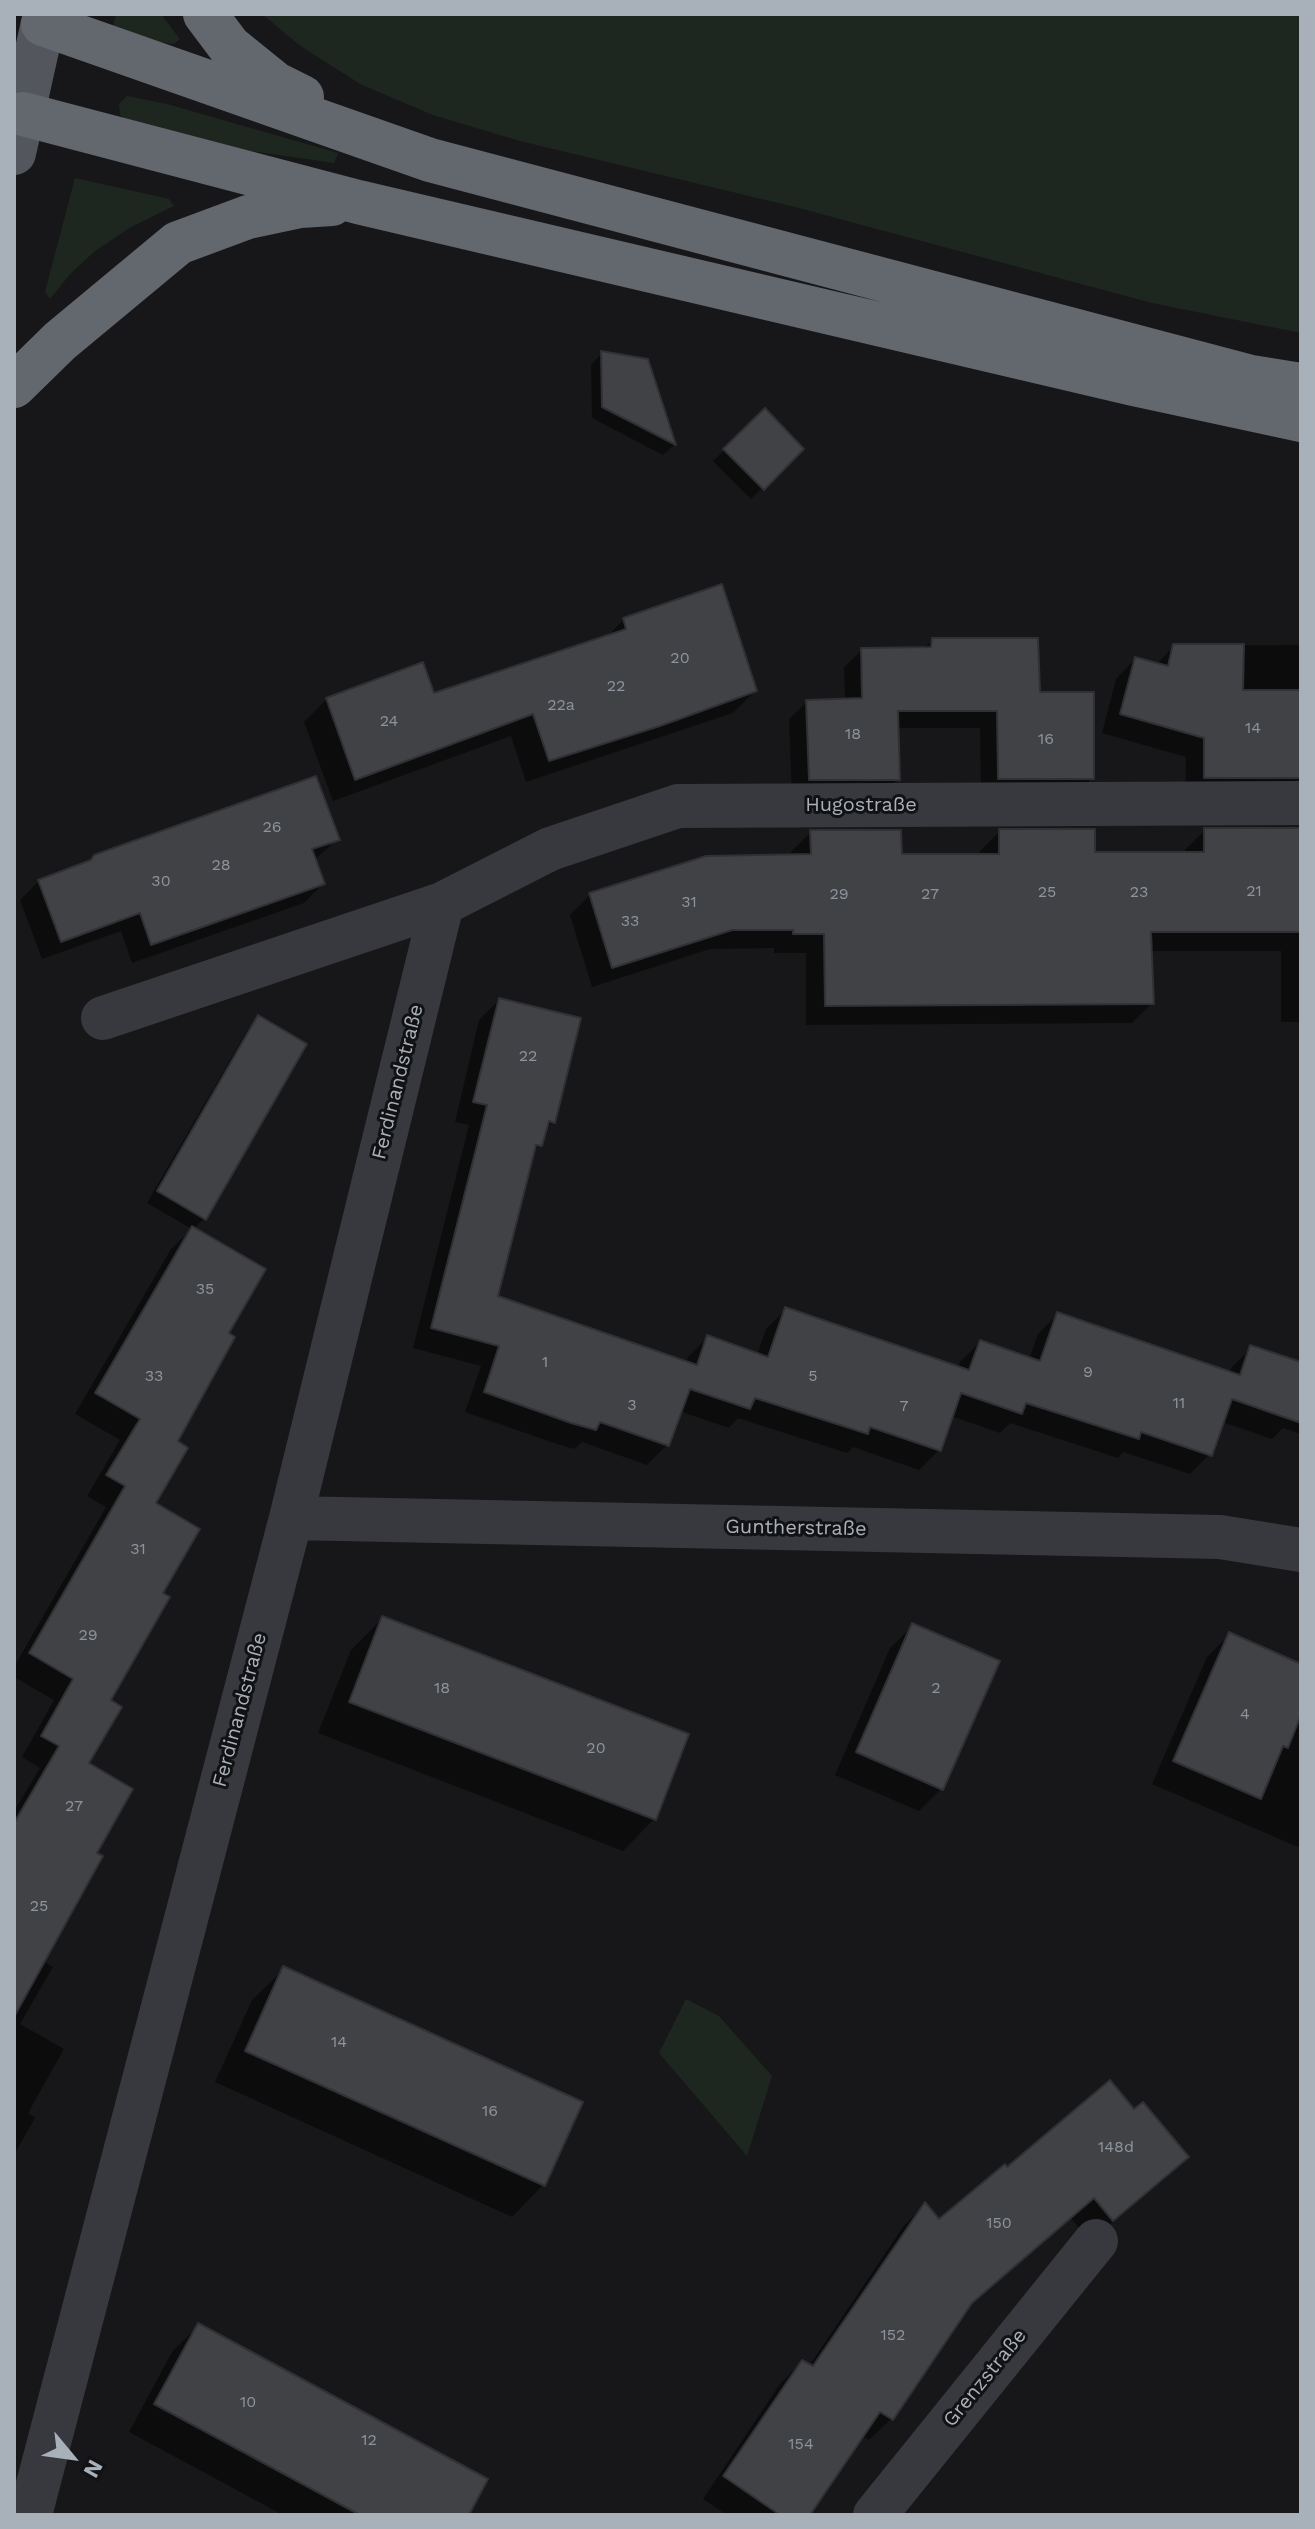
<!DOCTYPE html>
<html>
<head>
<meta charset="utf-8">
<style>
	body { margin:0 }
	#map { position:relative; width:1315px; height:2529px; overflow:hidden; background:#171719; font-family:"Work Sans",sans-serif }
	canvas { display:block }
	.frame { position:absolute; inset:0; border:16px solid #a8b0b9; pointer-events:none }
	.north { position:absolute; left:32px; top:2417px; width:80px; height:80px; -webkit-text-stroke:6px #121214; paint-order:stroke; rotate:119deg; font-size:22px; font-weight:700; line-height:32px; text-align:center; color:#a8b0b9 }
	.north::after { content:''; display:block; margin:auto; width:28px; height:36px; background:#a8b0b9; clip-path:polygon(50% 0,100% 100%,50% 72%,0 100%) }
</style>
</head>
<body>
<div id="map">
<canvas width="1315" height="2529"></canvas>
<div class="frame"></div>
<div class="north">N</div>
</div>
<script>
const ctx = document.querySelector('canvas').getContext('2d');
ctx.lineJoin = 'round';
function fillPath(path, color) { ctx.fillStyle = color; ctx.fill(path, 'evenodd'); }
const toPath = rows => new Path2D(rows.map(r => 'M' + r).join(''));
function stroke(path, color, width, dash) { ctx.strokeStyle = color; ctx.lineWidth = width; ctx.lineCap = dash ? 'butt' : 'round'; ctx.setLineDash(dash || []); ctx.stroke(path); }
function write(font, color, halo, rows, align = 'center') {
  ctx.font = font + ' "Work Sans",sans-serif'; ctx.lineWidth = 6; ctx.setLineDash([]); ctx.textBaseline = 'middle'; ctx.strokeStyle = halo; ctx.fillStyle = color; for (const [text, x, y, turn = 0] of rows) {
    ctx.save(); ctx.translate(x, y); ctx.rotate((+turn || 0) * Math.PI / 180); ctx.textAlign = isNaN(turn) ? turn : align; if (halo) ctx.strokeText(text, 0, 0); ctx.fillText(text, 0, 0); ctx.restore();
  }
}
fillPath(toPath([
	[116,14,161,14,180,39,174,44,133,38,112,29],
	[262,14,1301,14,1301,333,1152,303,799,208,520,141,433,115,360,84,299,45],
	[127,96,167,104,338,153,334,163,159,138,129,124,120,115,119,104],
	[75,178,169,199,174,206,131,227,95,251,71,273,50,299,45,292],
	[686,1999,719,2016,772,2076,747,2156,659,2053]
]), '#1e271f');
fillPath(toPath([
	[602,353,646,361,674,445,663,455,592,418,591,365],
	[764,411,801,449,751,499,713,461],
	[624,619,755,691,733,713,526,782,511,736,333,801,304,722,327,699,433,696,607,637],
	[933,640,1038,694,1092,778,1075,796,981,796,980,728,897,728,898,779,880,797,792,797,789,719,807,702,845,701,844,667,862,650,923,649],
	[1301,641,1301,798,1298,798,1298,779,1280,797,1185,797,1186,757,1102,733,1116,679,1135,659,1156,665,1174,646,1298,645],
	[1205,830,1301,850,1301,1022,1281,1022,1281,951,1150,951,1152,1003,1132,1023,806,1025,806,953,774,953,774,948,710,949,592,987,570,915,590,895,791,857,791,852,811,832,900,856,980,856,980,851,1000,831,1093,854,1185,854,1185,850],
	[338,839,314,860,323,884,304,903,132,963,121,931,42,959,20,900,39,881],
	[499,1000,553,1122,544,1131,540,1145,531,1154,496,1297,686,1363,688,1357,708,1337,757,1355,766,1329,786,1309,958,1368,960,1362,980,1342,1029,1359,1038,1334,1058,1314,1229,1373,1231,1368,1251,1348,1301,1365,1301,1434,1283,1428,1272,1439,1222,1422,1210,1454,1190,1474,1123,1452,1118,1458,1010,1423,1000,1433,951,1416,939,1450,919,1470,853,1447,847,1453,738,1418,729,1428,679,1411,667,1445,647,1465,582,1442,574,1449,551,1442,465,1412,481,1366,413,1348,469,1125,455,1122,479,1020],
	[259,1018,204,1219,193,1229,226,1334,175,1442,153,1503,160,1594,108,1700,86,1764,94,1853,43,1961,53,1967,20,2024,64,2049,28,2113,35,2118,14,2155,14,1811,40,1768,22,1757,54,1700,14,1677,14,1667,106,1507,87,1496,120,1440,75,1414,171,1249,192,1229,147,1203,248,1029],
	[383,1618,654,1819,623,1851,318,1733,351,1650],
	[913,1626,941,1789,919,1811,835,1775,890,1648],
	[1229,1635,1301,1666,1301,1699,1295,1714,1301,1717,1301,1844,1298,1847,1152,1784,1207,1657],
	[284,1969,543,2185,512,2217,215,2082,252,2000],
	[1134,2112,1186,2157,1165,2179,1090,2241,1071,2218,965,2309,891,2419,869,2440,862,2436,808,2515,727,2515,703,2499,780,2384,802,2362,809,2366,903,2227,924,2205,939,2222,1007,2170],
	[199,2325,466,2515,283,2515,129,2432,172,2352]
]), '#0007');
const building = toPath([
	[601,351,648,359,676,445,602,407,601,351],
	[765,408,804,449,764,490,723,449,765,408],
	[722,584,757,691,660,726,549,761,533,714,355,780,326,698,423,662,434,693,626,629,623,618,722,584],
	[932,638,1038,638,1040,692,1094,692,1094,779,998,779,997,711,898,711,900,780,809,780,806,700,862,698,861,648,931,647,932,638],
	[1173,644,1244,644,1243,690,1301,690,1301,778,1204,778,1204,738,1120,714,1135,657,1168,666,1173,644],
	[316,776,340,840,312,849,325,884,151,945,140,913,61,942,38,880,91,860,94,855,316,776],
	[1204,828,1301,828,1301,932,1151,932,1154,1004,825,1006,824,934,793,934,793,930,732,930,612,968,589,893,706,856,811,854,810,830,901,830,902,854,999,854,999,829,1095,829,1095,852,1204,852,1204,828],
	[499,998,581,1018,555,1123,549,1121,542,1146,536,1145,498,1296,697,1365,707,1335,768,1357,785,1307,969,1370,980,1340,1040,1361,1057,1312,1240,1375,1250,1345,1301,1362,1301,1423,1232,1399,1212,1456,1141,1432,1139,1439,1026,1403,1022,1414,961,1393,941,1451,870,1427,868,1434,755,1398,750,1409,690,1389,669,1446,600,1422,596,1430,571,1423,484,1392,499,1346,431,1328,487,1105,473,1102,499,998],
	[258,1015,307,1044,206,1220,157,1191,258,1015],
	[192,1226,266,1269,229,1333,235,1337,178,1441,188,1448,156,1503,200,1529,163,1593,170,1597,111,1700,122,1707,89,1763,133,1789,97,1853,103,1856,14,2017,14,1823,59,1746,41,1736,73,1679,29,1653,125,1486,106,1475,140,1419,95,1393,192,1226],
	[382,1616,689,1734,656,1820,349,1702,382,1616],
	[912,1623,1000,1661,943,1790,856,1752,912,1623],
	[1229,1632,1301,1664,1301,1715,1288,1748,1283,1746,1261,1799,1173,1761,1229,1632],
	[283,1966,583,2102,545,2186,245,2051,283,1966],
	[1110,2080,1134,2109,1143,2102,1189,2157,1113,2221,1094,2198,972,2303,893,2420,880,2412,810,2515,780,2515,723,2476,802,2360,813,2366,925,2202,939,2219,1005,2164,1007,2167,1110,2080],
	[198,2323,488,2479,469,2515,360,2515,154,2404,198,2323]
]);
fillPath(building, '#414246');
stroke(building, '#303135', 2);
stroke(toPath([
	[103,1018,442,904,550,849,678,806,1301,803],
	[291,1518,1220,1537,1301,1550],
	[30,2515,291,1518,442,904],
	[875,2515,1096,2241]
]), '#37393e', 44);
stroke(toPath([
	[14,153,45,14]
]), '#53575d', 44);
stroke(toPath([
	[205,14,229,46,276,84,302,97],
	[43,24,430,160,1251,377,1301,385],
	[23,114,358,202,1134,384,1301,420],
	[14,386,60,341,178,243,248,217,300,206,332,204]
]), '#63686f', 44);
write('16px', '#8e949c', null, [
	["20",680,658],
	["22",616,686],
	["22a",561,705],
	["24",389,721],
	["14",1253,728],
	["18",853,734],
	["16",1046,739],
	["26",272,827],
	["28",221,865],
	["30",161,881],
	["21",1254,891],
	["25",1047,892],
	["23",1139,892],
	["29",839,894],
	["27",930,894],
	["31",689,902],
	["33",630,921],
	["22",528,1056],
	["35",205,1289],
	["1",545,1362],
	["9",1088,1372],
	["33",154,1376],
	["5",813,1376],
	["11",1179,1403],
	["3",632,1405],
	["7",904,1406],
	["31",138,1549],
	["29",88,1635],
	["18",442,1688],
	["2",936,1688],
	["4",1245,1714],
	["20",596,1748],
	["27",74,1806],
	["25",39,1906],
	["14",339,2042],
	["16",490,2111],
	["148d",1116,2147],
	["150",999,2223],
	["152",893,2335],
	["10",248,2402],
	["12",369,2440],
	["154",801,2444]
]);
write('20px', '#a8b0b9', '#121214', [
	["Hugostraße",861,805],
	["Ferdinandstraße",398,1082,-76],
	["Guntherstraße",796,1528,1],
	["Ferdinandstraße",240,1710,-75],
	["Grenzstraße",985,2378,-51]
]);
</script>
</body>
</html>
